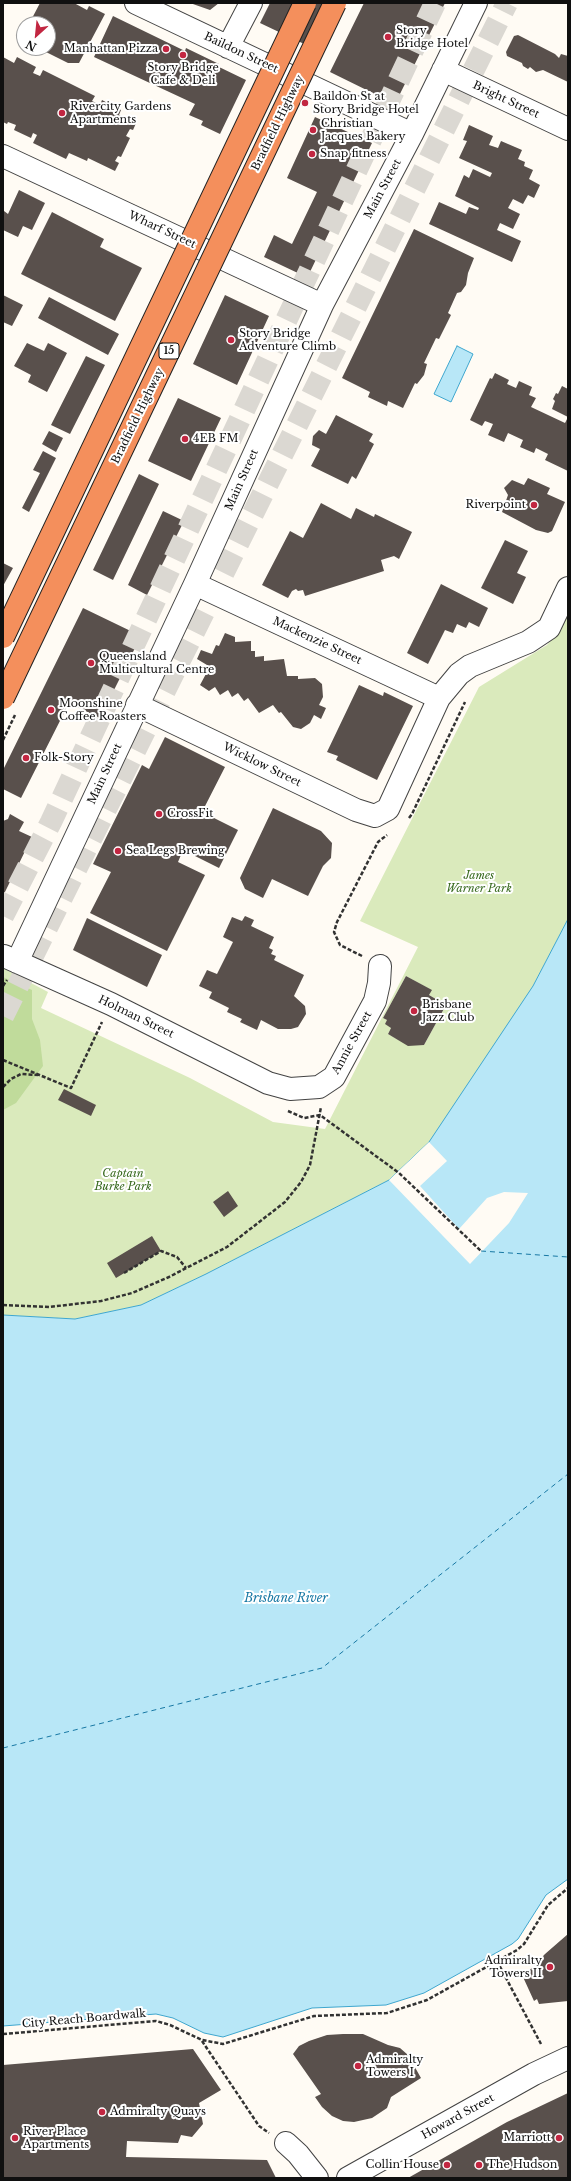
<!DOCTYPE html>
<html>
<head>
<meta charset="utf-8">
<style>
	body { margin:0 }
	#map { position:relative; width:571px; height:2181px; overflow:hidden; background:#fffbf4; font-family:"Libre Baskerville",serif }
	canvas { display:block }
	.frame { position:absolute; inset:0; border:4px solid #101010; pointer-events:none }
	.north { position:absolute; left:16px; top:16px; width:40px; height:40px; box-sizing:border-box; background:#fff; border:1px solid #9f9f9f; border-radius:50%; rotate:207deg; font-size:11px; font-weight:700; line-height:16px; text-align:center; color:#101010 }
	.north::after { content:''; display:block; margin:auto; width:14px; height:18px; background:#c22641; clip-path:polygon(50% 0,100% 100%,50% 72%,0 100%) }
</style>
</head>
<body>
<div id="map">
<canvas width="571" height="2181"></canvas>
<div class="frame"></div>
<div class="north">N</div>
</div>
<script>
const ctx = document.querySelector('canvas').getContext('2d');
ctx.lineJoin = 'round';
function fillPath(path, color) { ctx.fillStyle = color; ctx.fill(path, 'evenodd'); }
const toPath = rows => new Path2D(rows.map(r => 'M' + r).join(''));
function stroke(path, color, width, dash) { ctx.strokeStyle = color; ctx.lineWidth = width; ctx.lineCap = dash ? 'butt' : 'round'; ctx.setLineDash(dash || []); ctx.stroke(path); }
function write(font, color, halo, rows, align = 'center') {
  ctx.font = font + ' "Libre Baskerville",serif'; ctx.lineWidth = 4; ctx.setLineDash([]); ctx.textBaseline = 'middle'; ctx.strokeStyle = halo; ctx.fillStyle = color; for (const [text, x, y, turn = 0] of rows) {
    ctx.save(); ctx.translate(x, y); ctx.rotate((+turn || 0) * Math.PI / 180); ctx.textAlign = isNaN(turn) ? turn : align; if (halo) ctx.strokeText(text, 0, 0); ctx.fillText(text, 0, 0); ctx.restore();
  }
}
fillPath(toPath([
	[568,613,568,919,533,986,429,1142,389,1180,206,1274,141,1305,75,1319,3,1315,3,968,48,992,41,1008,190,1078,273,1122,325,1129,418,947,360,921,479,687,547,645,559,631],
	[406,976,431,990,429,995,446,1005,424,1045,408,1045,388,1034,391,1028,387,1020,383,1018]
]), '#daeabc');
fillPath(toPath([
	[3,977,32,990,32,1019,40,1040,43,1066,16,1103,3,1110]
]), '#c0db9b');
const water = toPath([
	[457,346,473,354,451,402,434,394,457,346],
	[568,919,568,1879,546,1895,518,1939,512,1944,424,1993,386,2005,312,2008,223,2037,204,2033,173,2018,156,2014,3,2026,3,1315,75,1319,141,1305,206,1274,389,1180,429,1142,533,986,568,919]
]);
fillPath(water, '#b8e7f7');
stroke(water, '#3ea6ce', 1);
fillPath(toPath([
	[429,1142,447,1161,420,1186,459,1229,487,1198,504,1192,528,1193,509,1223,470,1264,389,1180]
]), '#fffbf4');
stroke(toPath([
	[481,1251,568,1257],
	[3,1748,322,1668,568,1474]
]), '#1778a4', 1, [5, 4]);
fillPath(toPath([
	[40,3,74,3,87,10,89,6,105,14,79,63,68,63,38,48,48,48,48,24,29,24],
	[190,3,219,3,210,10],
	[270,3,344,3,321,52,260,23],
	[364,3,445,3,395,104,330,72],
	[113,16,185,51,186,48,219,64,217,66,246,80,220,134,201,125,203,121,189,115,195,104,94,57],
	[518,35,555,54,559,58,561,54,568,56,568,82,543,70,536,72,530,67,528,69,523,66,522,63,507,56,506,52,514,36],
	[3,57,14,63,17,57,36,67,33,73,40,76,43,70,95,96,92,101,100,105,102,100,121,110,119,115,127,119,129,116,137,121,133,130,130,129,126,136,130,138,121,157,118,156,115,161,119,163,115,171,88,158,87,161,69,153,66,159,33,143,37,135,33,133,31,138,14,130,16,125,8,122,7,124,3,122],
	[315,117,372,143,309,274,302,275,264,257,274,235,292,244,317,192,287,178],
	[469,125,493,136,489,145,498,148,501,141,522,150,518,159,525,162,524,166,533,170,529,179,540,185,534,198,528,195,523,204,513,199,508,208,520,214,513,229,500,223,497,230,521,241,512,262,429,224,439,202,466,214,469,207,478,210,479,208,455,196,464,175,469,178,473,169,490,177,492,173,459,158,467,141,463,140],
	[19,190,45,203,32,230,23,226,18,237,3,230,3,213,4,211,8,214],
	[52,212,104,239,100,247,142,268,115,321,21,274],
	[414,229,474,258,468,273,466,285,461,292,457,293,448,313,451,315,439,339,436,338,424,363,427,364,424,375,417,384,415,383,403,408,388,401,387,406,368,397,370,392,342,378],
	[3,295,23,305,12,326,3,322],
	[225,295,269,316,237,385,193,364],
	[49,297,119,334,108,355,38,318],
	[27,343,44,351,48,343,67,353,47,392,28,382,31,375,14,366],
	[86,356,105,365,70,434,51,425],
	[495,373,509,380,507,384,516,388,519,381,532,387,529,395,536,398,531,407,565,423,568,417,552,409,555,401,553,399,556,393,558,394,562,386,568,389,568,471,545,460,548,454,536,448,534,453,520,447,523,440,508,433,504,442,488,435,493,424,485,421,482,426,470,420,490,378,492,379],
	[178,398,221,418,191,481,148,461],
	[336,415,373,434,369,441,374,444,356,479,352,476,348,484,311,466,320,449,312,445,313,436,319,430,326,434],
	[49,431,63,438,56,452,42,444],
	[43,451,56,458,29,512,22,508,40,473,33,470],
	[139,474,159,484,113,580,93,570],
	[528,478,550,488,547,494,565,502,552,531,548,533,536,530,502,512,508,495,504,488,512,480,524,485],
	[321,503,351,519,356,508,374,517,375,514,412,532,399,559,394,556,381,560,384,571,305,596,303,590,298,591,296,589,292,591,288,598,262,585,290,531,303,538],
	[163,511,184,521,147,595,128,585],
	[505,540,528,551,517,573,526,577,513,604,481,588],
	[3,563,13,568,3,586],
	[441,584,488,608,479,627,469,622,466,628,457,624,453,633,445,630,428,664,407,653],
	[83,608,141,636,100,718,69,703,21,798,3,789,3,770],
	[225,633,235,637,235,642,251,641,251,651,255,651,255,657,264,656,264,661,284,659,287,676,298,676,298,679,315,678,322,684,323,697,319,705,326,708,321,719,314,715,310,723,301,729,293,727,281,712,279,713,273,705,259,713,248,698,244,701,238,693,232,697,228,690,220,695,215,687,209,691,200,685,207,672,204,671,207,665,197,659,201,650,212,654,216,645,219,646],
	[359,685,383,696,384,692,413,706,377,780,336,760,338,756,327,752],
	[165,737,225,767,202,812,238,830,219,868,183,850,178,862,205,875,167,951,90,913,111,872,93,864,142,765,149,769],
	[273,808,321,831,332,843,331,858,323,866,308,896,272,879,263,898,245,889,240,878],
	[10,814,24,822,19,831,32,837,3,896,3,821,8,819],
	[245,916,254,920,251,926,274,937,269,948,273,950,271,954,276,956,274,960,304,975,294,996,305,1006,306,1014,298,1027,291,1029,278,1029,261,1020,257,1030,240,1022,242,1019,227,1012,229,1008,209,998,212,992,199,986,207,970,217,974,233,942,223,937,232,917,242,921],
	[87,918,162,955,147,987,73,950],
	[406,976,432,990,429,995,446,1005,424,1045,408,1046,388,1034,391,1028,385,1024,387,1020,383,1018],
	[64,1089,96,1105,91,1116,58,1100],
	[228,1191,238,1206,224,1217,213,1202],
	[152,1236,161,1251,116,1278,107,1263],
	[568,1934,568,2001,539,2004,537,1999,534,2001,523,1977,545,1954],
	[343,2034,363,2034,388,2045,400,2048,408,2055,421,2078,391,2097,387,2108,372,2118,354,2122,343,2121,332,2116,322,2107,315,2097,321,2094,293,2054,299,2046,309,2041,327,2035],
	[193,2049,221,2090,199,2103,203,2124,192,2137,181,2135,178,2143,127,2141,126,2157,267,2160,276,2178,3,2178,3,2065],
	[568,2093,568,2178,408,2178,507,2122]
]), '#59504c');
stroke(toPath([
	[3,916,51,822,435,3],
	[3,1016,507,3]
]), '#dbd8d2', 22, [22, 11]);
const minor = toPath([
	[136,3,412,134],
	[228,47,251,3],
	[443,70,568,129],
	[3,156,322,305],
	[195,584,439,698],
	[137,705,356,810,375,816,388,809,439,698,459,674,470,666,528,642,549,628,568,588],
	[4,956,111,1004,268,1083,290,1089,319,1087,334,1077,375,1001,379,983,380,966],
	[17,962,195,584,322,305,412,134,476,3],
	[286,2143,298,2154,317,2178],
	[348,2178,534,2074,568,2058]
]);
stroke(minor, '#434343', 24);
stroke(toPath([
	[409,818,412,814,465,702],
	[362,956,340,945,334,932,337,922,378,842,387,835],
	[3,986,7,980],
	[3,1060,71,1088,102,1022],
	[3,1087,11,1079,21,1074,38,1075],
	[288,1111,304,1118,320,1115,399,1173,481,1251],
	[124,1273,161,1251,177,1257,186,1268],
	[3,1305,49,1307,101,1301,132,1293,169,1277,227,1247,285,1202,301,1182,310,1165,321,1107],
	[497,1961,541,2044],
	[3,2034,156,2021,170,2025,202,2040,223,2044,314,2016,387,2013,427,2000,517,1950,524,1944,548,1905,568,1888],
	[202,2041,259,2126,269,2133]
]), '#323232', 2.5, [4, 2]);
stroke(minor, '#fff', 22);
const highwayBridge = toPath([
	[3,637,305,3],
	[3,698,335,3]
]);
stroke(highwayBridge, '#212121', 24, []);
stroke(toPath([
	[3,740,15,715]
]), '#323232', 2.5, [4, 2]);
stroke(highwayBridge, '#f48f5c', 22);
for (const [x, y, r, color] of [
	[388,37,4,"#c22641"],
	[166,49,4,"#c22641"],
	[183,55,4,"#c22641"],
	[305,103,4,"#c22641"],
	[62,113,4,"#c22641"],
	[313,130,4,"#c22641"],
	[312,154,4,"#c22641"],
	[231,340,4,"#c22641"],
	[185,439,4,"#c22641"],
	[534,505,4,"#c22641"],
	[91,663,4,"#c22641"],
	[51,710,4,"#c22641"],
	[26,758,4,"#c22641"],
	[159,814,4,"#c22641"],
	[118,851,4,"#c22641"],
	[414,1011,4,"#c22641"],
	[550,1967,4,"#c22641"],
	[358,2066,4,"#c22641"],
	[102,2112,4,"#c22641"],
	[15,2138,4,"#c22641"],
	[559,2138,4,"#c22641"],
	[447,2165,4,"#c22641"],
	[479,2165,4,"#c22641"]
]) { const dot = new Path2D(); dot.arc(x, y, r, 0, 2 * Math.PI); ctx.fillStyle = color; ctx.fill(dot); stroke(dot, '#fff', 1.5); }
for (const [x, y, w] of [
	[169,351,20]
]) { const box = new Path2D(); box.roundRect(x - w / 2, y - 8, w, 16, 3); ctx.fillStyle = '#fff'; ctx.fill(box); stroke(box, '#101010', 1); }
write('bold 10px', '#101010', null, [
	["15",169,351]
]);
write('11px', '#101010', '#fff', [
	["Story",396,31],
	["Bridge Hotel",396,44],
	["Manhattan Pizza",158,49,"right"],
	["Story Bridge",183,68,"center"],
	["Cafe & Deli",183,81,"center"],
	["Baildon St at",313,97],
	["Story Bridge Hotel",313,110],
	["Rivercity Gardens",70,107],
	["Apartments",70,120],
	["Christian",321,124],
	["Jacques Bakery",321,137],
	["Snap fitness",320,154],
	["Story Bridge",239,334],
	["Adventure Climb",239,347],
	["4EB FM",193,439],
	["Riverpoint",526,505,"right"],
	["Queensland",99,657],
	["Multicultural Centre",99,670],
	["Moonshine",59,704],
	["Coffee Roasters",59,717],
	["Folk-Story",34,758],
	["CrossFit",167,814],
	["Sea Legs Brewing",126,851],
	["Brisbane",422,1005],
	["Jazz Club",422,1018],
	["Admiralty",542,1961,"right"],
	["Towers II",542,1974,"right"],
	["Admiralty",366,2060],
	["Towers I",366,2073],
	["Admiralty Quays",110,2112],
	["River Place",23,2132],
	["Apartments",23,2145],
	["Marriott",551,2138,"right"],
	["Collin House",439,2165,"right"],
	["The Hudson",487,2165]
], 'left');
write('11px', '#101010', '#fff', [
	["Baildon Street",241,53,25],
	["Bright Street",506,100,25],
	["Bradfield Highway",278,123,-64],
	["Main Street",383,189,-62],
	["Wharf Street",162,230,25],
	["Bradfield Highway",138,416,-64],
	["Main Street",242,480,-66],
	["Mackenzie Street",317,641,25],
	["Wicklow Street",262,765,26],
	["Main Street",105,774,-65],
	["Holman Street",136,1017,26],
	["Annie Street",352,1043,-61],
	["City Reach Boardwalk",84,2019,-5],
	["Howard Street",458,2117,-29]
]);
write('italic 11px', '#386a1f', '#fff', [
	["James",479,876],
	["Warner Park",479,889],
	["Captain",123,1174],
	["Burke Park",123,1187]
]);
write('italic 12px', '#1778a4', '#fff', [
	["Brisbane River",286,1599]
]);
</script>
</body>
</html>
